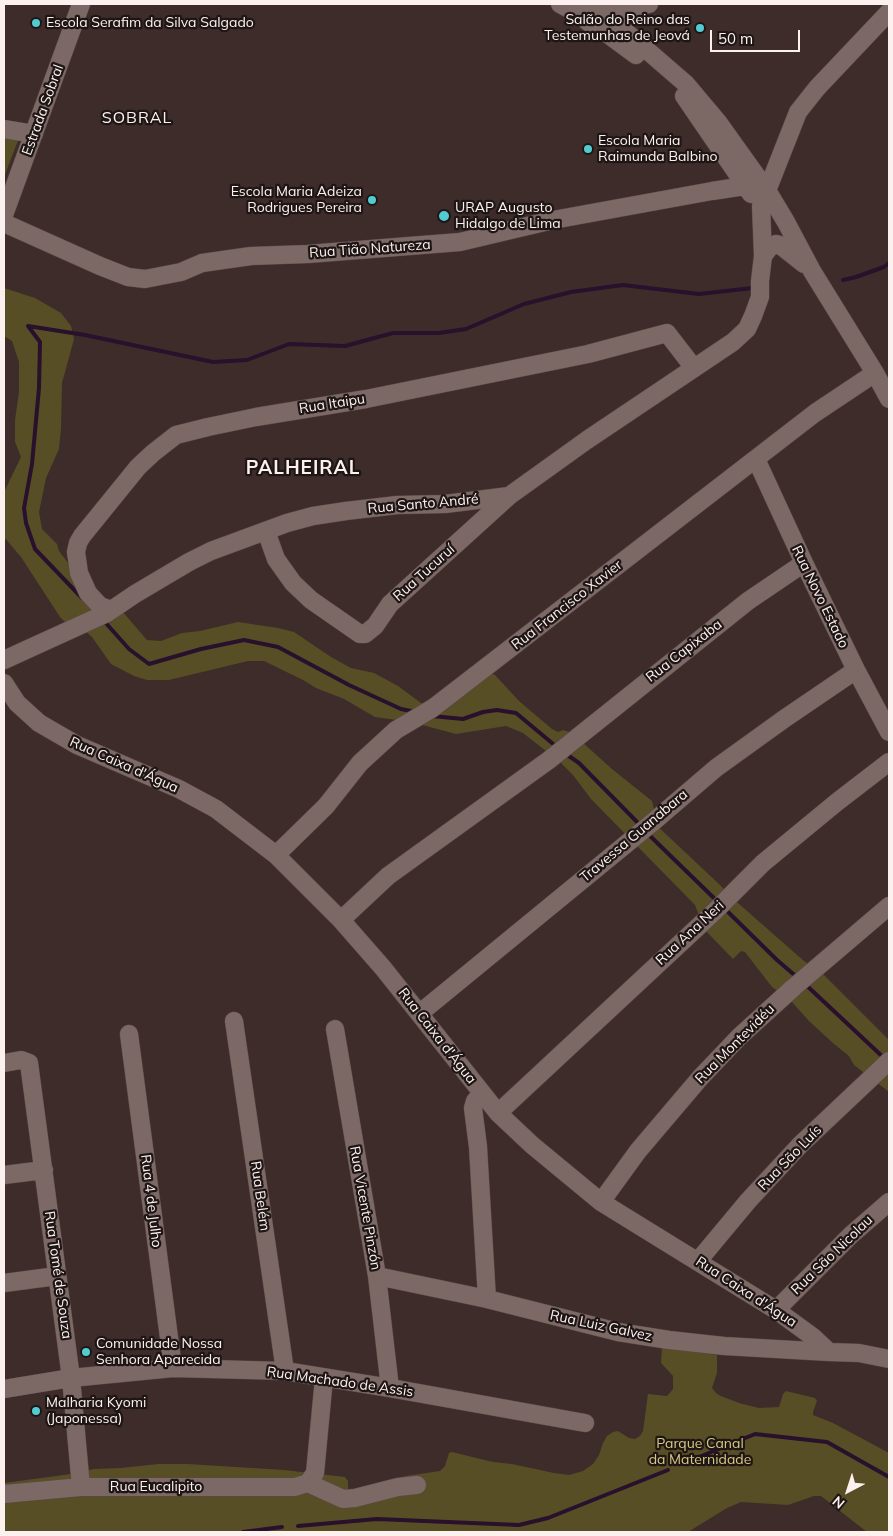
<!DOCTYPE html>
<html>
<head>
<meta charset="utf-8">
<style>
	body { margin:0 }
	#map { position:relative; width:893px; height:1536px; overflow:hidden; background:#3d2c29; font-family:Mulish,sans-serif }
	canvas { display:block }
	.frame { position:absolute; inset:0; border:5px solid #fdf1ef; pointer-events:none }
	.north { position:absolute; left:823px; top:1466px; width:50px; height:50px; -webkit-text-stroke:4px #1e1615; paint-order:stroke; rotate:220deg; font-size:14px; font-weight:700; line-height:20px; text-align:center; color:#fdf1ef }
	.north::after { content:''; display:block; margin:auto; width:18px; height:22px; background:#fdf1ef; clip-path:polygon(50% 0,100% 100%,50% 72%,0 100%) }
	.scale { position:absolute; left:710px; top:30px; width:90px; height:22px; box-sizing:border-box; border:2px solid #fdf1ef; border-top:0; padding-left:6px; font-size:15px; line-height:18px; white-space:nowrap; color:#fdf1ef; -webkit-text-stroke:4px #1e1615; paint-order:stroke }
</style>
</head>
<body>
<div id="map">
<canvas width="893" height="1536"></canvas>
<div class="frame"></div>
<div class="north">N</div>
<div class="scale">50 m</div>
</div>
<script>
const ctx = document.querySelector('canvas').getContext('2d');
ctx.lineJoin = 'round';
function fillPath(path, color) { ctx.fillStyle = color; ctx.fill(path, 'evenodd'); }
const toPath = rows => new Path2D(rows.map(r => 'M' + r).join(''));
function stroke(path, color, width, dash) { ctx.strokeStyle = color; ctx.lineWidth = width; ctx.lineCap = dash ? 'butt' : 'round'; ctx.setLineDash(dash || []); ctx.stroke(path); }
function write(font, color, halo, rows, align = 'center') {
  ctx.font = font + ' Mulish,sans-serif'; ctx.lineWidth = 4.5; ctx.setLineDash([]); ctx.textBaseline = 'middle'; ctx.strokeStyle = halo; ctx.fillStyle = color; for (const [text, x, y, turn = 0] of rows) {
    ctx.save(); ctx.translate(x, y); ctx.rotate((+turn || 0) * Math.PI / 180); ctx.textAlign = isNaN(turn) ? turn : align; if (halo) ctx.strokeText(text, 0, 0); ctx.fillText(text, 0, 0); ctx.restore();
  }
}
fillPath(toPath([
	[4,137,19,138,4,177],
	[4,288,35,298,61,313,71,326,74,339,62,383,61,429,59,449,46,478,39,512,42,529,57,544,59,551,84,584,122,611,147,640,161,641,182,633,200,631,238,622,278,628,294,632,331,657,351,668,374,673,398,686,421,703,448,705,490,673,495,675,519,701,552,729,558,732,563,730,572,733,612,769,652,801,654,809,652,816,653,822,720,885,730,896,804,961,824,975,889,1040,889,1092,854,1065,849,1056,834,1044,809,1021,792,1002,772,987,745,952,741,951,733,959,704,929,695,905,591,799,573,775,560,762,523,733,506,726,456,734,411,722,375,717,344,699,316,688,303,680,264,661,248,661,169,680,147,680,134,676,111,664,92,637,80,627,66,623,60,617,21,557,4,537,4,492,21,457,15,442,15,420,19,392,19,362,12,341,4,336],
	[662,1346,717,1355,717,1373,712,1388,716,1393,721,1396,739,1403,759,1408,779,1407,783,1394,786,1391,815,1398,817,1401,813,1412,813,1415,833,1423,889,1453,889,1532,867,1532,821,1496,814,1496,788,1505,741,1502,727,1508,688,1532,4,1532,4,1483,71,1474,94,1469,121,1468,158,1464,188,1464,284,1470,345,1477,348,1481,348,1491,406,1476,440,1471,445,1466,449,1453,452,1452,493,1462,512,1464,554,1473,569,1475,583,1471,593,1464,599,1455,603,1443,607,1436,613,1432,618,1431,629,1438,635,1439,640,1436,643,1431,648,1394,667,1396,673,1389,673,1376,661,1363]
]), '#574e26');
stroke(toPath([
	[843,280,856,277,884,267,889,263],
	[28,326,40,342,39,388,32,464,24,508,26,523,35,549,82,598],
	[28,326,85,335,213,362,247,360,289,344,345,346,393,333,439,333,466,329,524,304,571,292,623,285,699,294,753,288],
	[104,621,129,649,149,664,201,649,244,640,278,647,349,685,401,709,416,712],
	[432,716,463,719,483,712,497,710,516,713,558,748],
	[566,754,579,763,640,825],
	[646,832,718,902],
	[725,909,777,960,798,978],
	[805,984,884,1058],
	[682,1464,755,1434,827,1442,889,1477],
	[298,1526,377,1519,519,1525,548,1518,668,1470],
	[243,1532,282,1527]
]), '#29102c', 4);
const minor = toPath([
	[560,4,584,17],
	'584 14a10 10 0 1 1 20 0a10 10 0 1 1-20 0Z',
	[604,13,686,84,718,122,768,192,786,222,812,271,875,373,889,399],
	[604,13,649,4],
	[594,24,636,55],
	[684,96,751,194],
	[4,129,34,134],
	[4,215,81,4],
	[4,223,100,266,128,277,145,279,181,272,202,263,251,256,308,254,460,242,553,220,712,191,745,186],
	[763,256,769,248,776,244,780,245,804,264],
	[756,459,804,563,856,670,889,732],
	[266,531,276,559,293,583,311,600,360,634,365,634,375,626,390,604,509,496,587,440,733,342,747,329,753,316,760,297,760,281,763,256,761,206,798,112,817,88,889,12],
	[111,610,100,606,88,593,79,573,76,552,78,543,82,536,138,467,153,453,176,435,208,427,256,417,366,399,588,354,667,333,694,368],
	[4,660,107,613,135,594,189,562,211,551,287,523,313,516,346,511,397,505,445,504,509,496],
	[4,683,17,703,39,723,77,745,179,789,216,809,276,855,341,920,383,968,498,1113,532,1145,601,1202,776,1310,813,1337,829,1352,859,1353,889,1359],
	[276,855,326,806,360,763,396,730,433,708,815,413,875,373],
	[341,920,388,876,549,760,748,601,804,563],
	[420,1013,653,822,716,768,784,719,856,670],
	[234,1021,285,1371],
	[335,1029,377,1276,390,1388],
	[129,1034,173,1368],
	[4,1063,21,1060,29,1063,71,1378,81,1487],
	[482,1094,475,1101,473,1108,478,1147,487,1299],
	[498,1113,715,911,763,863,837,802,889,762],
	[4,1175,44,1170],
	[601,1202,638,1151,700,1078,739,1037,794,987,889,906],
	[698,1261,748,1201,800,1145,889,1061],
	[377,1276,487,1299,618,1332,669,1340,724,1346,829,1352],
	[4,1283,57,1276],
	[776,1310,851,1235,889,1202],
	[4,1389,71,1378,173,1368,285,1371,390,1388,585,1423],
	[308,1483,343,1499,355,1498,398,1487,417,1485],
	[308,1483,315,1473,324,1378],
	[4,1494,81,1487,295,1487,308,1483]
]);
stroke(minor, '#574946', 19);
stroke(minor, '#7c6865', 18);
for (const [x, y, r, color] of [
	[36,23,5,"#52ccd1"],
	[700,28,5,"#52ccd1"],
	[588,149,5,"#52ccd1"],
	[372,200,5,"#52ccd1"],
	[444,216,6,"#52ccd1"],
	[86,1352,5,"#52ccd1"],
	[36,1411,5,"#52ccd1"]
]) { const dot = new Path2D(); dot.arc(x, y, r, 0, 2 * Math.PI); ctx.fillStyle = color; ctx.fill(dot); stroke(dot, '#1e1615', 2); }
write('14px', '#fdf1ef', '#1e1615', [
	["Salão do Reino das",690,20,"right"],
	["Testemunhas de Jeová",690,36,"right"],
	["Escola Serafim da Silva Salgado",46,23],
	["Escola Maria",598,141],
	["Raimunda Balbino",598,157],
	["Escola Maria Adeiza",362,192,"right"],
	["Rodrigues Pereira",362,208,"right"],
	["URAP Augusto",455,208],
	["Hidalgo de Lima",455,224],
	["Comunidade Nossa",96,1344],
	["Senhora Aparecida",96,1360],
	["Malharia Kyomi",46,1403],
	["(Japonessa)",46,1419]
], 'left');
write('14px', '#fdf1ef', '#1e1615', [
	["Estrada Sobral",43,110,-70],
	["Rua Tião Natureza",370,249,-4],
	["Rua Itaipu",332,404,-9],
	["Rua Santo André",423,504,-5],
	["Rua Tucuruí",424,573,-42],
	["Rua Novo Estado",820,597,64],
	["Rua Francisco Xavier",567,605,-38],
	["Rua Capixaba",684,651,-38],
	["Rua Caixa d'Água",124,765,24],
	["Travessa Guanabara",634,836,-40],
	["Rua Ana Neri",690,933,-43],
	["Rua Caixa d'Água",437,1036,52],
	["Rua Montevidéu",735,1044,-45],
	["Rua São Luís",790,1158,-46],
	["Rua Belém",260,1196,82],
	["Rua 4 de Julho",151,1201,83],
	["Rua Vicente Pinzón",365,1208,80],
	["Rua São Nicolau",832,1255,-44],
	["Rua Tomé de Souza",58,1275,82],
	["Rua Caixa d'Água",746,1292,33],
	["Rua Luiz Galvez",601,1326,12],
	["Rua Machado de Assis",340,1382,8],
	["Rua Eucalipito",156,1487]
]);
write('14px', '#d8c881', '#1e1615', [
	["Parque Canal",700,1444],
	["da Maternidade",700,1460]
]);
ctx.letterSpacing = '1px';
write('16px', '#fdf1ef', '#1e1615', [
	["SOBRAL",137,118]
]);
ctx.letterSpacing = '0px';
ctx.letterSpacing = '1px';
write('bold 19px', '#fdf1ef', '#1e1615', [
	["PALHEIRAL",303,468]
]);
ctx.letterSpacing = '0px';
</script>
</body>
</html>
